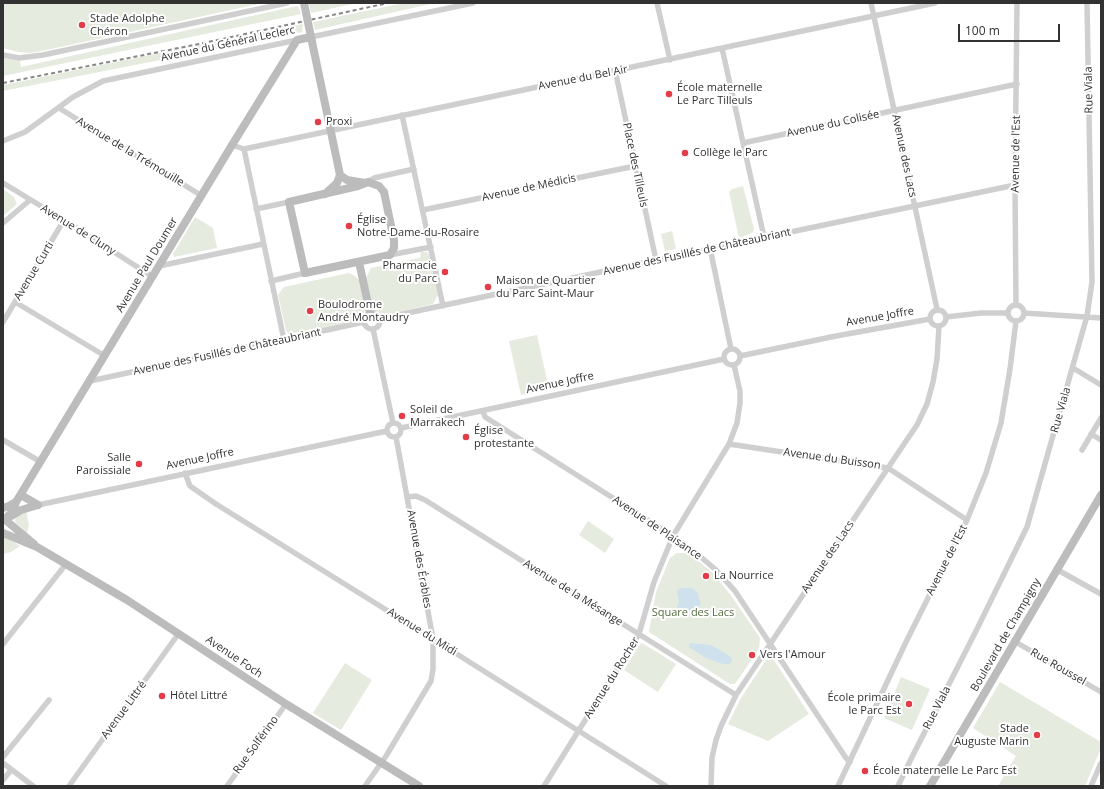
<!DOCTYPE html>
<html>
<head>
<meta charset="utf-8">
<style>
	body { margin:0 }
	#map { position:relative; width:1104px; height:789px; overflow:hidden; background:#fff; font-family:"Open Sans",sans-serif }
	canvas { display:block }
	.frame { position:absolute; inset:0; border:4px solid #323232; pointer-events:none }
	.scale { position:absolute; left:958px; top:24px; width:102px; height:18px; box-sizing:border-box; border:2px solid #323232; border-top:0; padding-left:5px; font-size:12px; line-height:14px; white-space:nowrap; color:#323232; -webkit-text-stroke:3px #fff; paint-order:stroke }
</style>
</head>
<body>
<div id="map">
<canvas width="1104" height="789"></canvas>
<div class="frame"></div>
<div class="scale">100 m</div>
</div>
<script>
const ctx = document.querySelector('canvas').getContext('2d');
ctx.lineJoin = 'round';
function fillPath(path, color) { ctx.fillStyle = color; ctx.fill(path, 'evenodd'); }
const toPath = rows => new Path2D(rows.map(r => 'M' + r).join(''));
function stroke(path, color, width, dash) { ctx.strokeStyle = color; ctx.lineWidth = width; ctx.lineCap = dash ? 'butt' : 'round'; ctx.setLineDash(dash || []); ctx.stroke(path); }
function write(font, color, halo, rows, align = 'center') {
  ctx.font = font + ' "Open Sans",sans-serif'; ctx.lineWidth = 4; ctx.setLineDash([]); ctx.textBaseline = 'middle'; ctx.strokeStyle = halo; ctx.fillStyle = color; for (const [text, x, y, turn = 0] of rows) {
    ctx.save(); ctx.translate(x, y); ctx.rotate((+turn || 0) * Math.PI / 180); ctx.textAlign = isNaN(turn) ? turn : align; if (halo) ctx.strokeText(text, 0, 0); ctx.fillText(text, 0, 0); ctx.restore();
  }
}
fillPath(toPath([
	[3,3,263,3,42,51,30,53,18,52,3,48],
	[315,3,357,3,311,13,309,4],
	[404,3,435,3,315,30,313,22],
	[297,6,299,8,301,14,3,76,3,58,20,61,21,67],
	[303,24,302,32,3,91,3,85],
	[743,186,754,229,752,233,739,238,729,192,732,189],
	[3,189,14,197,17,204,3,216],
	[195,217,213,228,217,248,174,257,173,254],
	[672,231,676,249,665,251,661,234],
	[421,252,427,252,429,255,438,295,433,304,385,315,381,315,373,310,366,278,371,268,420,258],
	[349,273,355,276,360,281,365,311,359,320,290,336,289,335,286,330,278,295,284,287],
	[537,335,549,389,521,395,509,341],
	[26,510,29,525,27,533,16,523,15,520,16,517],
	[588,521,614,539,605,553,579,535],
	[3,537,12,541,20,546,11,552,3,554],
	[677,553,687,553,702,564,714,574,732,597,760,638,759,649,735,684,730,684,649,632,656,592,670,558],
	[642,643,676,664,658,692,624,670,640,644],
	[768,657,772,657,809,714,768,741,728,724,741,698],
	[345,663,372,680,341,730,313,713],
	[901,677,930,689,912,730,884,718],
	[1000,682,1101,742,1101,748,1085,786,998,786,1016,756,973,728]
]), '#e5ebde');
fillPath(toPath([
	[682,588,692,588,697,592,701,604,698,609,693,610,688,610,684,613,679,612,677,606,679,602,677,592,677,590],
	[690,643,711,645,728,655,732,658,732,661,729,664,723,664,706,658,689,647]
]), '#cfe1ed');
stroke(toPath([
	[657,3,670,60],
	[871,3,937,309],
	[311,37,473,3],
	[722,48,764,237],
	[3,55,19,58,43,55,287,3],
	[615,70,656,260],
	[59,108,202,196],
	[402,115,443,306],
	[3,141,25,132,73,97,103,81,297,40],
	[743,143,1017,84],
	[232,145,244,149,935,3],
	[244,149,284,340],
	[368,182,374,178,414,169],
	[3,183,64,220,153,277],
	[256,209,289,202],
	[423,210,635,166],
	[3,223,30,200],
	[710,248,731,349],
	[390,255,431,247],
	[159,266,263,244],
	[271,281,305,273],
	[15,302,105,356],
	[1016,304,1015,185,1017,3],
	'1008 313a8 8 0 1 1 16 0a8 8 0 1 1-16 0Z',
	'930 318a8 8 0 1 1 16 0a8 8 0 1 1-16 0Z',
	[1024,313,1101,318],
	'364 321a8 8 0 1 1 16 0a8 8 0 1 1-16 0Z',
	[946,317,981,313,1008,313],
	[379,319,695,252,1015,185],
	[3,322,64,220],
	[373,329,393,423],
	'724 357a8 8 0 1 1 16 0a8 8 0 1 1-16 0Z',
	[740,356,836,336,930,319],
	[1073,368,1101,385],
	[90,381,364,322],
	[483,411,485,417,673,536,695,552,716,570,735,591,846,758,850,762],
	'387 430a7 7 0 1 1 14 0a7 7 0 1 1-14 0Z',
	[401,428,724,359],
	[1091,434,1101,440],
	[3,440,41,462],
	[729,444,888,468,967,520],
	[1082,450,1101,418],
	[185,473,190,486,216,504,433,639,666,786],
	[407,497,416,496,425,500,736,695],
	[38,505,387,431],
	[1056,569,1101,594],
	[1014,641,1101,692],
	[3,644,66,564],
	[3,757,49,700],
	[3,763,33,786],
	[3,780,11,770],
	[69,786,179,633],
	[227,786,286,704],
	[365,786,386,756,431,681,433,669,433,639,396,437],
	[544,786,639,634,654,582,673,536,729,444,737,423,740,403,740,391,734,365],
	[711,786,712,758,716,740,721,726,736,695,904,444,917,425,927,404,933,382,937,359,939,326],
	[838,786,906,642,967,520,986,473,1001,423,1010,369,1016,321],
	[898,786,912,757,977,629,1027,527,1087,316,1092,282,1087,3],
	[1091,786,1101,763]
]), '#cfcfcf', 5.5);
stroke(toPath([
	[340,175,347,180,365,183],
	[368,182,379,186,384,192,394,240,394,248,390,255,305,273,289,202,358,186,368,182],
	[359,262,370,313],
	[21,495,38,505],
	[3,508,9,506,16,502],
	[11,516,21,510,38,505],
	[3,518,34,544],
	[4,520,13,511,16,502,232,145,297,40,311,37,340,175,337,183,325,194],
	[3,533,37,547,127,600,286,704,419,786],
	[930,786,1101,495]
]), '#bcbcbc', 8);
stroke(toPath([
	[3,83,199,44,388,3]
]), '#878787', 2, [4, 3]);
stroke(toPath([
	[304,3,311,37]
]), '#bcbcbc', 8);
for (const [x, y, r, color] of [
	[82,25,4,"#e13d49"],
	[669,94,4,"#e13d49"],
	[318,122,4,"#e13d49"],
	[685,153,4,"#e13d49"],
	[349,226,4,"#e13d49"],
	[445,272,4,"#e13d49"],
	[488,287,4,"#e13d49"],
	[310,311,4,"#e13d49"],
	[402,416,4,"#e13d49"],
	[466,437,4,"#e13d49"],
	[139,464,4,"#e13d49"],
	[706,576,4,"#e13d49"],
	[752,655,4,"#e13d49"],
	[162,696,4,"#e13d49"],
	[909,704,4,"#e13d49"],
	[1037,735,4,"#e13d49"],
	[865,771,4,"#e13d49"]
]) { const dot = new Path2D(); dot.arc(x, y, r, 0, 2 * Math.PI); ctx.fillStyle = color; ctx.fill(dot); stroke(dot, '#fff', 1.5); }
write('11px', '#323232', '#fff', [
	["Stade Adolphe",90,19],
	["Chéron",90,32],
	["École maternelle",677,88],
	["Le Parc Tilleuls",677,101],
	["Proxi",326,122],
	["Collège le Parc",693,153],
	["Église",357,220],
	["Notre-Dame-du-Rosaire",357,233],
	["Pharmacie",437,266,"right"],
	["du Parc",437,279,"right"],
	["Maison de Quartier",496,281],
	["du Parc Saint-Maur",496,294],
	["Boulodrome",318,305],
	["André Montaudry",318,318],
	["Soleil de",410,410],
	["Marrakech",410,423],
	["Église",474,431],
	["protestante",474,444],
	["Salle",131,458,"right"],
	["Paroissiale",131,471,"right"],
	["La Nourrice",714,576],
	["Vers l'Amour",760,655],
	["Hôtel Littré",170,696],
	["École primaire",901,698,"right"],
	["le Parc Est",901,711,"right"],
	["Stade",1029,729,"right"],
	["Auguste Marin",1029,742,"right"],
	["École maternelle Le Parc Est",873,771]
], 'left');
write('11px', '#323232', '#fff', [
	["Avenue du Général Leclerc",228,44,-12],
	["Avenue du Bel Air",583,78,-11],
	["Rue Viala",1089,90,-91],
	["Avenue du Colisée",833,124,-12],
	["Avenue de la Trémouille",130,152,31],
	["Avenue de l'Est",1016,154,-89],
	["Avenue des Lacs",904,156,78],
	["Place des Tilleuls",635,165,78],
	["Avenue de Médicis",529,188,-12],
	["Avenue de Cluny",78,230,32],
	["Avenue des Fusillés de Châteaubriant",697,252,-12],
	["Avenue Paul Doumer",147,265,-59],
	["Avenue Curti",34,271,-59],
	["Avenue Joffre",880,317,-10],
	["Avenue des Fusillés de Châteaubriant",227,352,-12],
	["Avenue Joffre",560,383,-12],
	["Rue Viala",1061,410,-74],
	["Avenue Joffre",200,459,-12],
	["Avenue du Buisson",832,459,8],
	["Avenue de Plaisance",657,528,34],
	["Avenue des Lacs",828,557,-56],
	["Avenue des Érables",419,559,80],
	["Avenue de l'Est",947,560,-63],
	["Avenue de la Mésange",573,593,32],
	["Avenue du Midi",422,632,32],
	["Boulevard de Champigny",1006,635,-60],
	["Avenue Foch",234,657,34],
	["Rue Roussel",1058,667,30],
	["Avenue du Rocher",612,678,-58],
	["Rue Viala",937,708,-63],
	["Avenue Littré",124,710,-54],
	["Rue Solférino",256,745,-54]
]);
write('11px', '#556e40', '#fff', [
	["Square des Lacs",693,613]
]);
</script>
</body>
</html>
